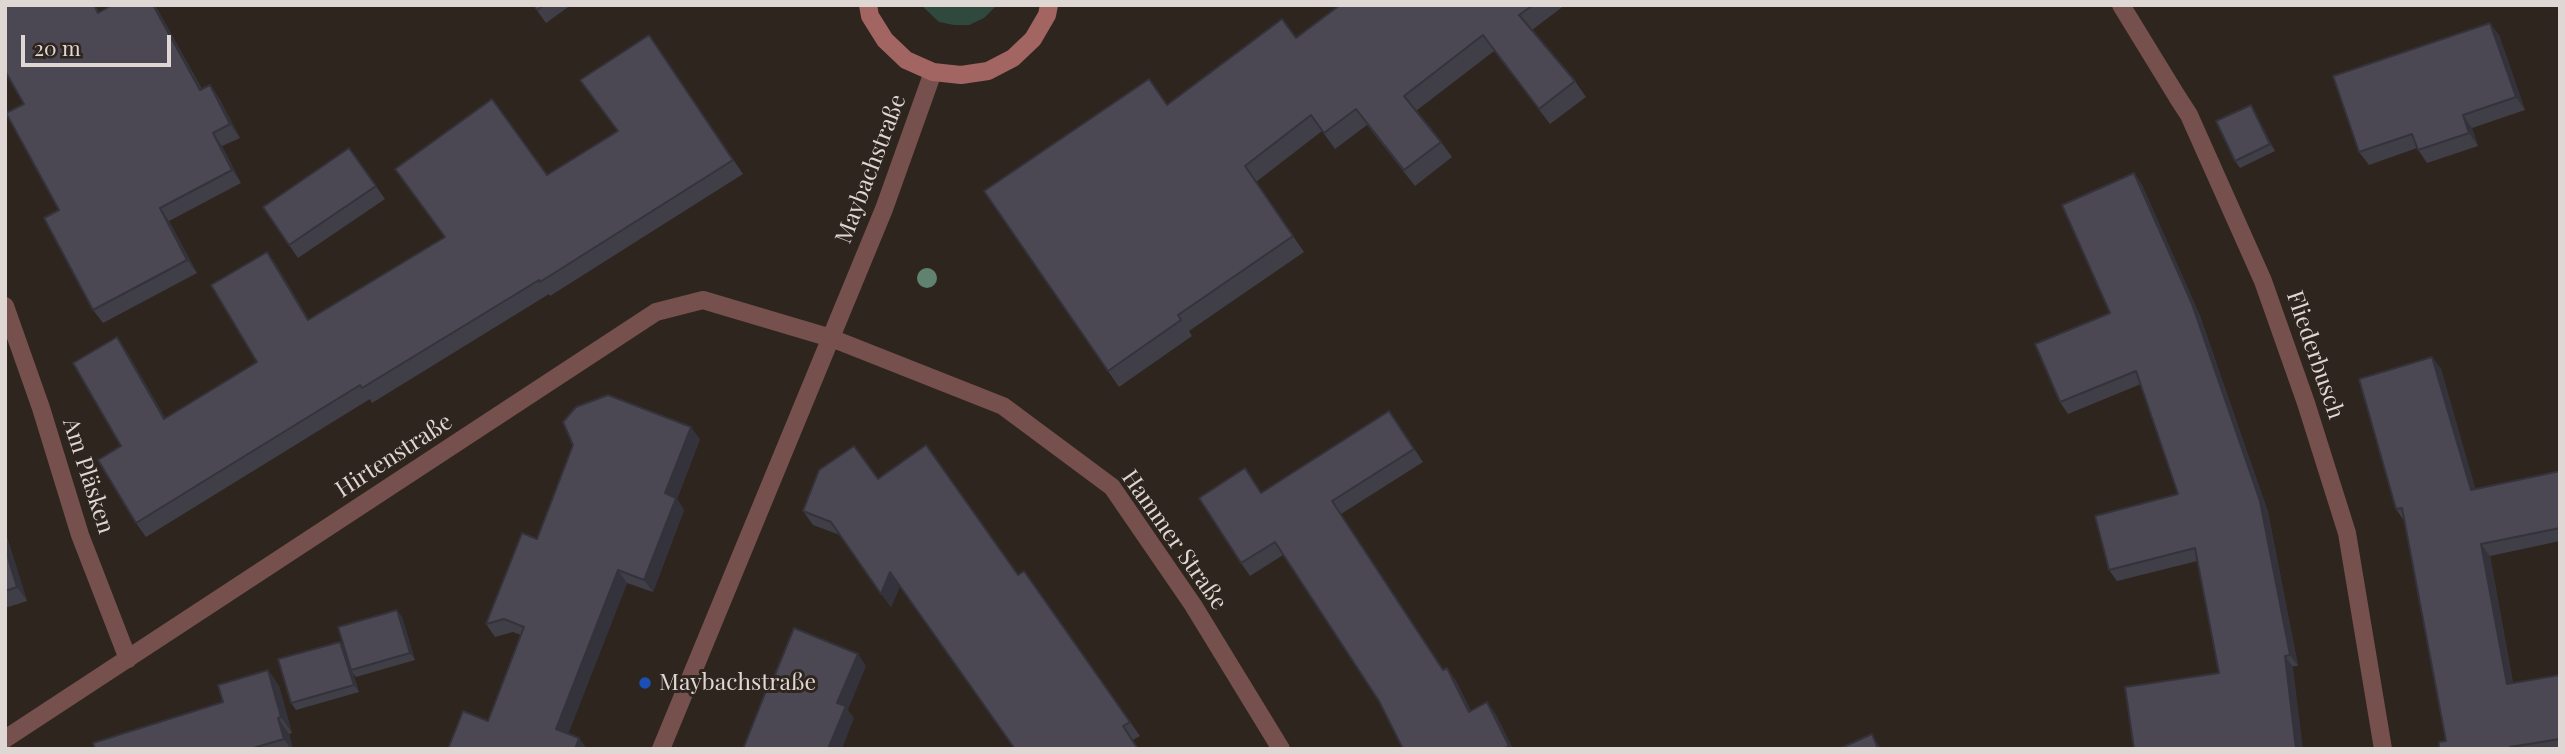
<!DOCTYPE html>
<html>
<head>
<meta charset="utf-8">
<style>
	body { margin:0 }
	#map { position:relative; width:2565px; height:754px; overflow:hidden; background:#2f251f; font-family:"Playfair Display",serif }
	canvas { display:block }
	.frame { position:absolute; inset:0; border:7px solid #dfd7d4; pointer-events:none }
	.scale { position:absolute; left:21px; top:35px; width:150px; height:32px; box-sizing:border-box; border:4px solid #dfd7d4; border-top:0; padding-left:9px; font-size:21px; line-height:24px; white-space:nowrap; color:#dfd7d4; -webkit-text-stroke:5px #2f251f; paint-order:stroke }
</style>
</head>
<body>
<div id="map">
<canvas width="2565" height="754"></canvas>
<div class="frame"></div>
<div class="scale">20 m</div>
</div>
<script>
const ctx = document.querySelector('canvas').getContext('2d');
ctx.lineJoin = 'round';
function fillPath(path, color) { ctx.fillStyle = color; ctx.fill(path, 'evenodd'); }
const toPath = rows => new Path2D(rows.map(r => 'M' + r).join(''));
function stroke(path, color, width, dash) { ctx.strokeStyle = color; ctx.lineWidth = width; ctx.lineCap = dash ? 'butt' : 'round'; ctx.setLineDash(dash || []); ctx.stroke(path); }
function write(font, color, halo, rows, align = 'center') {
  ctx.font = font + ' "Playfair Display",serif'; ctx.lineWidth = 6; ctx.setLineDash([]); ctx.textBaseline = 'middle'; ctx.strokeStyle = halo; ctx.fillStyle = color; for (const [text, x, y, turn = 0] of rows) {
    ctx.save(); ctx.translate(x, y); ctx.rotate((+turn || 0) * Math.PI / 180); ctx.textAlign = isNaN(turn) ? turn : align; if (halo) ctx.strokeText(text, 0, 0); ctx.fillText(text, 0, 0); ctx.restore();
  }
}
fillPath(toPath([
	[921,5,997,5,984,18,969,25,954,25,939,22]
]), '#2f493e');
stroke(toPath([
	[2121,5,2178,98]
]), '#76504d', 18);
stroke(toPath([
	[2178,98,2189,115,2263,281,2306,403,2347,533,2383,749],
	[5,306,41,408,80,535,128,659],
	[5,739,656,312,703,300,831,338,1003,406,1112,487,1193,605,1281,749],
	[661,749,884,209,933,72]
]), '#76504d', 18);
stroke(toPath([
	[868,5,870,16,885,40,906,60,933,72,961,75,988,71,1013,58,1033,39,1047,15,1049,5]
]), '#a26562', 18);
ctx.fillStyle = '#60836f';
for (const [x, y] of [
	[927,278]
]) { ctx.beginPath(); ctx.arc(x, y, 10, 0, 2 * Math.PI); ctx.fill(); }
fillPath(toPath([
	[95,5,99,12,155,5,202,89,210,85,219,98,240,138,222,146,241,183,169,221,197,273,103,323,93,310,59,210,24,104],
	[533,5,571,5,546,23],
	[1340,5,1565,5,1532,30,1575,81,1586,97,1550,124,1494,51,1416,111,1441,142,1452,157,1415,186,1367,125,1335,149,1322,131,1256,182,1304,252,1189,331,1192,336,1119,387,984,191,1167,105,1296,38],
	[649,35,743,174,550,296,549,294,372,403,370,399,146,537,136,523,121,446,127,352,165,418,257,362,267,252,277,266,309,320,547,175,617,131],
	[2499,35,2525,110,2472,128,2478,146,2427,163,2417,148,2369,165,2359,152],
	[2251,105,2255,112,2275,151,2240,168,2235,161],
	[349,148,385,199,298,258,263,207],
	[2134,173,2142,185,2200,316,2268,512,2298,666,2219,673,2197,561,2117,581,2109,570,2178,494,2141,384,2068,414,2060,402,2110,313],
	[2432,357,2441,369,2475,489,2560,471,2560,541,2490,556,2513,683,2560,675,2560,749,2439,749,2446,741,2404,521,2396,509],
	[1398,424,1423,462,1341,514,1443,669,1447,668,1456,681,1471,711,1487,702,1496,715,1513,749,1403,749,1379,701,1283,555,1250,576,1241,563],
	[700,439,677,499,684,510,653,592,627,583,568,734,448,749,488,721,521,635,513,632,495,637,486,624,537,539],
	[878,479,1018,575,1024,571,1140,736,1133,740,900,586,891,607,840,535,813,525,803,511],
	[5,531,27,601,5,608],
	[402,617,415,660,356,677,353,673,359,692,296,710,291,703,340,642,344,646],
	[268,670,279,686,292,733,289,734,293,749,95,749,223,702]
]), '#403e47');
fillPath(toPath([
	[153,5,155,5,209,103,200,90],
	[2490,23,2499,35,2525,110,2516,97],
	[210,85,219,98,240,138,230,124],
	[2251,105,2255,112,2275,151,2270,144],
	[2463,115,2472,128,2478,146,2469,133],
	[213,133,222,146,241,183,232,170],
	[2134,173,2142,185,2200,316,2268,512,2298,666,2290,655],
	[160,208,169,221,197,273,187,260],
	[267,252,277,266,318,335,308,320],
	[117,337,127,352,174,433,164,419],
	[2432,357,2441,369,2479,501,2471,490],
	[691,427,700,439,677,499,684,510,653,592,644,580,665,493],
	[5,531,27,601,17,587,5,548],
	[2481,544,2490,556,2515,696,2507,684],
	[618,570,627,583,565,742,556,729],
	[890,572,900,586,891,607,881,594],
	[397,610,402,617,415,660,410,653],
	[340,642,345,649,351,670,353,673,359,692,354,685],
	[858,654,866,666,848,710,854,718,842,749,828,749,837,703],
	[2285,656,2293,667,2303,749,2296,749],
	[1447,668,1456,681,1478,725,1469,712],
	[268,670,279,686,292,733,281,717],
	[1487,702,1496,715,1513,749,1511,749,1509,746],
	[278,718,289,734,293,749,291,749,284,739],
	[1872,734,1880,747,1881,749,1878,749],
	[579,738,587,749,575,749]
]), '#34323a');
const building = toPath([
	[5,5,94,5,98,13,112,5,153,5,200,90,210,85,230,124,213,133,232,170,160,208,187,260,93,310,44,218,59,210,6,113,24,104,5,71,5,5],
	[533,5,544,5,537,10,533,5],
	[1340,5,1533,5,1519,15,1575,81,1539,109,1483,35,1404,96,1441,142,1404,170,1356,109,1324,133,1311,115,1245,166,1293,236,1178,315,1181,320,1108,371,984,191,1149,79,1167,105,1282,19,1296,38,1340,5],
	[2490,23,2516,97,2463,115,2469,133,2418,150,2412,134,2359,152,2333,76,2490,23],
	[649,35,733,160,540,282,539,280,362,388,360,385,136,523,98,460,121,446,73,363,117,337,164,419,257,362,211,285,267,252,308,320,445,237,395,169,492,99,547,175,618,131,580,80,649,35],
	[2251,105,2270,144,2235,161,2216,121,2251,105],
	[349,148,376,186,289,245,263,207,349,148],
	[2134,173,2192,304,2260,501,2290,655,2285,656,2296,749,2134,749,2125,687,2219,673,2195,548,2109,570,2095,516,2178,494,2136,371,2060,402,2035,344,2110,313,2062,205,2134,173],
	[2432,357,2471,490,2560,471,2560,528,2481,544,2507,684,2560,675,2560,739,2510,747,2511,749,2439,749,2439,742,2446,741,2402,508,2396,509,2359,379,2432,357],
	[608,395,691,427,665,493,676,498,644,580,618,570,556,729,579,738,575,749,448,749,463,711,488,721,524,627,504,619,486,624,522,533,537,539,573,445,563,422,576,407,608,395],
	[1389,411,1414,449,1332,501,1443,670,1447,668,1469,712,1487,702,1509,746,1503,749,1403,749,1379,701,1275,542,1241,563,1199,498,1245,468,1261,493,1389,411],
	[926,445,1018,575,1024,571,1130,722,1123,726,1138,749,1015,749,890,572,881,594,831,522,803,511,819,470,854,446,878,479,926,445],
	[5,548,17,587,5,591,5,548],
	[397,610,410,653,351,670,338,627,397,610],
	[794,628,858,654,837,703,846,706,828,749,743,749,772,676,774,677,794,628],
	[340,642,354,685,291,703,278,659,340,642],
	[268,670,281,717,278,718,284,739,250,749,95,749,93,743,223,702,218,685,268,670],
	[1872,734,1878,749,1839,749,1872,734]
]);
fillPath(building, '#4b4853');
stroke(building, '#34323a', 2);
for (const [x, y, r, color] of [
	[645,683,7,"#1a4fb4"]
]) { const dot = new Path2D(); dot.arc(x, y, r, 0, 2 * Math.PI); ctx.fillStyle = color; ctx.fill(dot); stroke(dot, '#2f251f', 2.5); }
write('23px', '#dfd7d4', '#2f251f', [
	["Maybachstraße",871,169,-69],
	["Fliederbusch",2315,355,71],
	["Hirtenstraße",394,456,-33],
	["Am Pläsken",88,476,72],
	["Hammer Straße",1174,540,55]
]);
write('23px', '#dfd7d4', '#2f251f', [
	["Maybachstraße",659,683]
], 'left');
</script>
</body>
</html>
